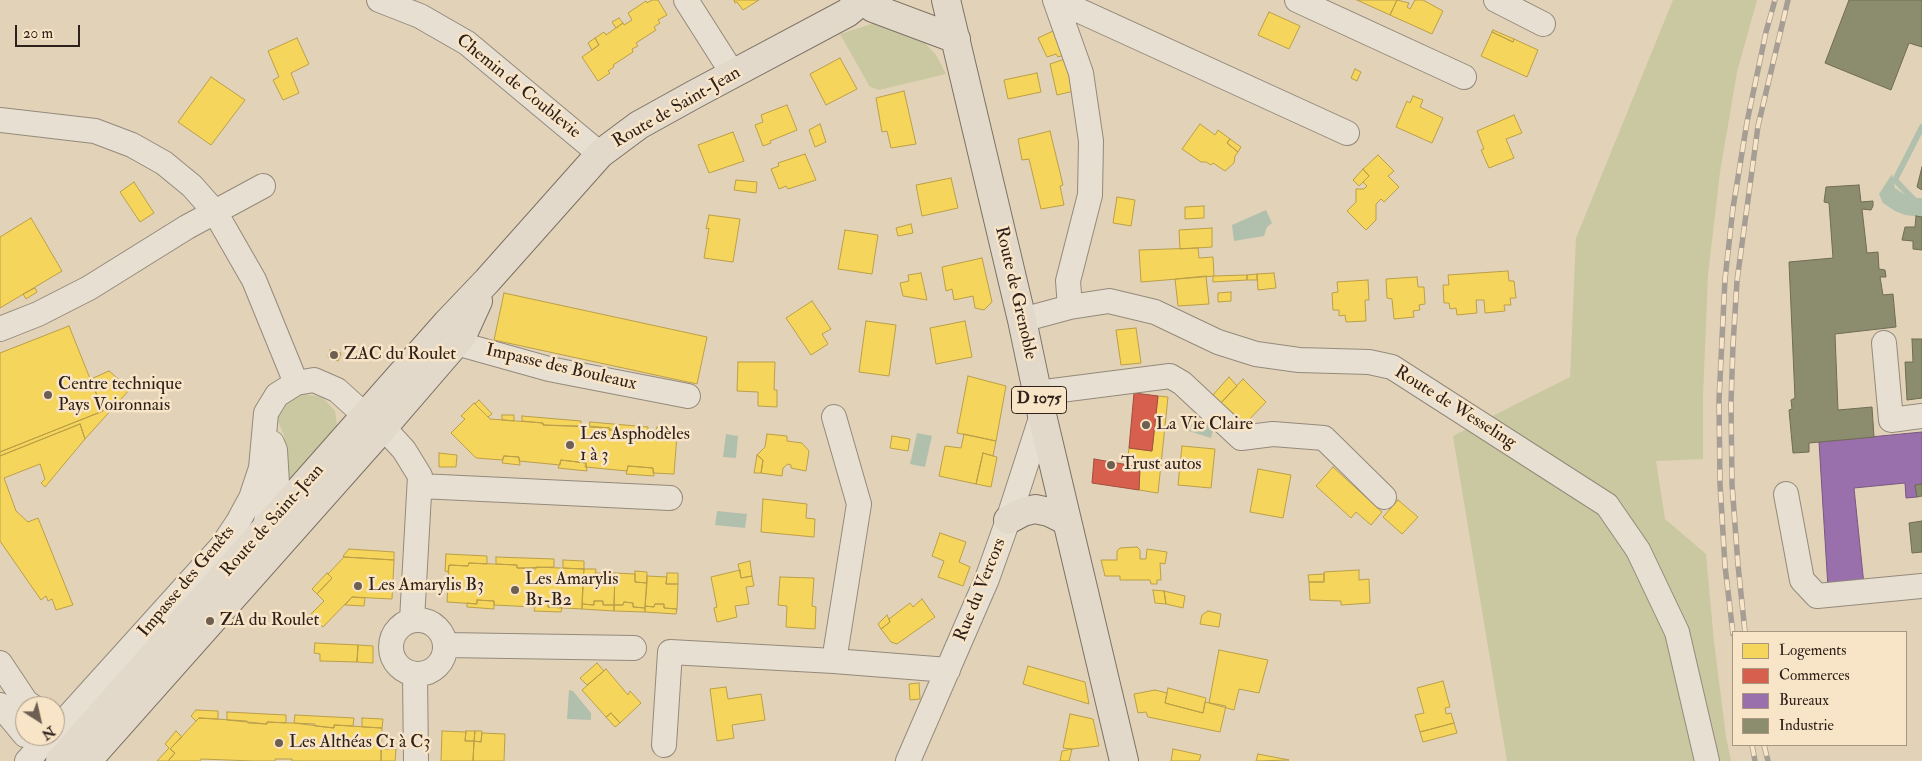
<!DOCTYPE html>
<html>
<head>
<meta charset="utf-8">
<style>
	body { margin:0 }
	#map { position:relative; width:1922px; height:761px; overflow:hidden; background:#e2d2b8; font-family:"IM FELL Double Pica",serif }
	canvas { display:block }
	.legend { position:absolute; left:1732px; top:631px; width:175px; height:115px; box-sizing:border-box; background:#f8e4c6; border:1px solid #a79682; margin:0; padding:6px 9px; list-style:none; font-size:15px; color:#2e211b }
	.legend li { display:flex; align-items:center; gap:10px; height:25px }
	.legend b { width:25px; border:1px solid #a79682 }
	.north { position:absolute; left:15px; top:696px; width:50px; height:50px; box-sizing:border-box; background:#f8e4c6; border:1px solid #a79682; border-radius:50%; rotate:145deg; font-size:14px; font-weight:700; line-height:20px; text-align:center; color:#2e211b }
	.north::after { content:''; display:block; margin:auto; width:18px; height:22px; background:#6d5f52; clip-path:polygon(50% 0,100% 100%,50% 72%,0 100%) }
	.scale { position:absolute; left:15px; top:25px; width:65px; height:22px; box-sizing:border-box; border:2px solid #2e211b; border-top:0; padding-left:6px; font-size:15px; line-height:18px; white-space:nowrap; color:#2e211b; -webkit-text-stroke:4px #f8e4c6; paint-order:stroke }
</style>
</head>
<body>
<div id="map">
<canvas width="1922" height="761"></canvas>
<ul class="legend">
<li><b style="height:14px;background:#f6d55c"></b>Logements</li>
<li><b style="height:14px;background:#d6604d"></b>Commerces</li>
<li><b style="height:14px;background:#9970ab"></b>Bureaux</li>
<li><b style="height:14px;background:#8c8c6e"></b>Industrie</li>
</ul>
<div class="north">N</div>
<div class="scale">20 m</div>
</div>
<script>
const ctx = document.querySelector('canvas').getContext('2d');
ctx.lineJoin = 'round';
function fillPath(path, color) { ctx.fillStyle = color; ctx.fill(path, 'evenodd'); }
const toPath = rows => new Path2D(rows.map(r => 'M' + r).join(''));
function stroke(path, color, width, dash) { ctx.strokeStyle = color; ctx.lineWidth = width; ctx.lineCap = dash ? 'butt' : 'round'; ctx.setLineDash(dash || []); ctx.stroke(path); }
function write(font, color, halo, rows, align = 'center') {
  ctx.font = font + ' "IM FELL Double Pica",serif'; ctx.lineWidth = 5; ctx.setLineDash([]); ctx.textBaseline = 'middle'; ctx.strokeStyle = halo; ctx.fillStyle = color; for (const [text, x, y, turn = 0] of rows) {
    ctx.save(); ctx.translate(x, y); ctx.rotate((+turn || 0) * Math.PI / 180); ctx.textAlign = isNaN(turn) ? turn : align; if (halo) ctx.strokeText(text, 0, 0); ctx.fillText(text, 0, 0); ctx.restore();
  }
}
fillPath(toPath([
	[1673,0,1757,0,1737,72,1720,172,1708,275,1703,395,1703,459,1656,461,1665,519,1706,554,1714,642,1726,737,1731,761,1507,761,1453,436,1570,377,1576,238],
	[878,22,923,41,936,55,946,74,879,90,870,87,840,34],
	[303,394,322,397,335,411,338,433,332,447,284,485,288,465,284,435,277,419,289,401]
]), '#c9c8a0');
fillPath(toPath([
	[1892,174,1895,188,1907,196,1922,199,1922,217,1905,215,1895,211,1883,203,1879,194],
	[1266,210,1272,223,1267,227,1264,236,1234,241,1232,225],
	[1193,421,1214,427,1211,438,1189,431],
	[917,433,932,436,925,467,910,464],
	[726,434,738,436,736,458,723,457],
	[717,511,747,514,745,528,715,525],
	[569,690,573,691,591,713,591,720,567,719]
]), '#b1c0ac');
const homes = toPath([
	[652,0,658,0,667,15,658,20,660,23,654,27,656,30,636,43,638,46,632,49,633,52,613,65,614,67,608,71,610,73,598,81,582,57,599,45,595,38,604,32,606,35,623,23,624,25,632,20,628,13,646,1,647,3,652,0],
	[734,0,759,0,743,10,737,2,735,3,734,0],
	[1357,0,1397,0,1390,15,1357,0],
	[1397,0,1409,3,1407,7,1410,9,1415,0,1423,0,1443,11,1432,34,1390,15,1397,0],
	[1269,12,1300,26,1289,49,1258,35,1269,12],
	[619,18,623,23,616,28,612,22,619,18],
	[1493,30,1514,39,1513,42,1492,32,1493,30],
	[1053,31,1064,55,1058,57,1056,54,1047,57,1038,38,1053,31],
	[1492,32,1513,42,1514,39,1538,50,1527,77,1481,56,1492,32],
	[297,38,309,64,291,73,299,93,283,100,273,80,279,77,268,51,297,38],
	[595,38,599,45,592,50,588,43,595,38],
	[840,58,857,89,826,105,810,74,840,58],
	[1065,59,1074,91,1057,95,1050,64,1065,59],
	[1355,69,1361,72,1357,81,1351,78,1355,69],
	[1037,73,1041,92,1008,99,1004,80,1037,73],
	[211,77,245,100,211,145,178,122,211,77],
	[904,91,916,144,891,148,887,131,882,132,876,98,904,91],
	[1413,96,1423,100,1420,107,1443,118,1432,143,1396,127,1407,101,1410,103,1413,96],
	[787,105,797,130,770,141,771,143,763,146,755,125,763,122,761,115,787,105],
	[1514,115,1522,133,1506,139,1514,158,1489,168,1481,150,1484,149,1477,131,1514,115],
	[820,124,826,142,815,147,809,130,820,124],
	[1200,124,1215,135,1218,130,1230,139,1227,143,1238,152,1235,156,1234,163,1225,171,1213,163,1211,165,1206,162,1201,162,1182,149,1200,124],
	[1050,131,1063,185,1060,186,1064,205,1041,209,1029,159,1022,160,1018,139,1050,131],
	[733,132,744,161,709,173,698,145,733,132],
	[1230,139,1241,147,1238,152,1227,143,1230,139],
	[805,154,816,180,788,189,786,186,779,189,771,169,779,166,778,163,805,154],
	[1378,155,1394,171,1388,176,1399,187,1384,202,1381,199,1376,204,1376,220,1366,230,1347,211,1356,202,1356,189,1364,189,1367,186,1363,182,1369,176,1363,169,1378,155],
	[1363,169,1369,176,1359,186,1353,180,1363,169],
	[951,178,958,208,922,216,916,185,951,178],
	[736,180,757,182,756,193,734,190,736,180],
	[134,182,154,213,140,222,120,192,134,182],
	[1117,197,1135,200,1131,226,1113,223,1117,197],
	[1204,206,1204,218,1185,219,1185,207,1204,206],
	[709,215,740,219,733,262,704,258,709,228,706,229,709,215],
	[31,218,62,271,0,308,0,237,31,218],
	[911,224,913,233,898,236,896,228,911,224],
	[1212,228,1212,247,1180,249,1179,230,1212,228],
	[845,230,878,235,872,274,838,269,845,230],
	[1198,248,1199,258,1213,257,1214,276,1141,282,1139,250,1198,248],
	[982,258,992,302,984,310,975,308,973,296,954,300,952,289,946,291,942,267,982,258],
	[1508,271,1509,281,1514,281,1516,298,1510,298,1511,305,1504,305,1505,311,1485,313,1484,300,1476,300,1477,313,1457,315,1456,308,1450,309,1449,303,1444,303,1443,285,1449,285,1448,275,1508,271],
	[921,273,927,300,903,296,900,283,909,281,908,275,921,273],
	[1274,273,1276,288,1258,290,1257,274,1274,273],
	[1257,274,1257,280,1247,280,1247,275,1257,274],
	[1247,275,1247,280,1213,282,1213,276,1247,275],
	[1206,276,1209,304,1178,306,1175,279,1206,276],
	[1417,277,1418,287,1424,287,1425,304,1419,305,1420,310,1413,311,1414,317,1394,319,1392,299,1387,298,1386,279,1417,277],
	[1368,280,1369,300,1365,300,1366,321,1346,322,1345,315,1339,316,1339,310,1333,310,1332,293,1338,292,1337,282,1368,280],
	[35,288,37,292,26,299,23,294,35,288],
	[1231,292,1231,301,1218,302,1218,293,1231,292],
	[504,293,707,337,697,384,494,340,504,293],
	[812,301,831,329,822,334,828,344,811,355,786,318,812,301],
	[866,321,896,325,889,376,859,372,866,321],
	[965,321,972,357,936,364,930,328,965,321],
	[69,326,103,411,0,452,0,353,69,326],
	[1136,328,1141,363,1121,365,1116,330,1136,328],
	[330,350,341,353,338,361,328,357,330,350],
	[738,362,775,362,774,390,777,390,777,407,758,406,758,392,737,391,738,362],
	[109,371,130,389,85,439,80,424,0,456,0,452,103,411,91,379,109,371],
	[968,376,1006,386,996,441,957,433,968,376],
	[1229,377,1237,386,1219,405,1211,397,1229,377],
	[1243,379,1266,402,1241,428,1218,406,1243,379],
	[1158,396,1168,397,1158,493,1139,490,1140,467,1127,465,1129,448,1152,451,1158,396],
	[479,400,492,414,488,417,475,404,479,400],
	[474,403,490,419,543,423,543,425,610,428,609,430,629,432,629,430,677,434,674,474,653,473,653,468,628,466,627,471,585,467,586,463,561,460,560,465,519,461,519,457,504,456,502,460,476,458,451,433,465,419,461,416,474,403],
	[502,415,514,415,514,421,502,420,502,415],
	[522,416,581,421,581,426,543,425,543,423,522,421,522,416],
	[590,422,648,427,648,432,629,430,629,432,609,430,610,428,589,426,590,422],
	[80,424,85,439,45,487,41,483,45,479,40,464,4,478,16,511,28,522,38,518,73,605,56,610,52,599,48,601,46,596,41,600,0,541,0,456,80,424],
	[657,427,677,429,677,434,656,432,657,427],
	[767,434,787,436,787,441,802,443,809,451,806,471,791,468,791,465,788,464,783,468,782,476,761,473,763,460,757,455,765,447,767,434],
	[964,434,996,441,993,456,983,453,976,484,939,476,945,446,961,448,964,434],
	[892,436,910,439,908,451,890,448,892,436],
	[1182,446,1215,449,1211,488,1178,485,1182,446],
	[439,453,457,455,456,467,439,467,439,453],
	[983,453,997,457,991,487,976,484,983,453],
	[757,455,763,460,761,473,754,473,757,455],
	[504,456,519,457,520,465,502,463,504,456],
	[561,460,586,463,587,471,558,468,561,460],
	[628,466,653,468,654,476,626,474,628,466],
	[1333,467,1382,512,1371,525,1356,512,1351,518,1316,486,1333,467],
	[1258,469,1291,475,1283,518,1250,512,1258,469],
	[763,499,807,504,806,518,815,519,814,537,761,532,763,499],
	[1398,500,1418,517,1402,534,1383,517,1398,500],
	[940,533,966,542,959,562,970,567,963,586,938,577,944,561,932,556,940,533],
	[1137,547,1140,550,1140,559,1146,559,1147,549,1167,552,1165,564,1160,563,1161,580,1157,580,1157,584,1151,584,1150,580,1120,580,1120,576,1105,576,1101,560,1117,560,1117,551,1120,548,1137,547],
	[349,549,394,552,394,560,344,557,343,556,349,549],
	[446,554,487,556,487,564,469,563,468,566,449,565,448,572,445,571,446,554],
	[344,557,394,560,392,599,352,597,323,627,310,615,324,601,317,594,332,578,328,574,344,557],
	[496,557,554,559,554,567,517,568,517,565,496,564,496,557],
	[563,560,584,561,584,569,563,568,563,560],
	[750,561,752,576,741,578,738,564,750,561],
	[469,563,517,565,517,568,536,569,536,567,584,569,582,609,548,607,548,603,536,603,534,607,494,605,494,601,477,600,477,604,447,602,449,565,468,566,469,563],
	[584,569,596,569,595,579,583,579,584,569],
	[740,570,741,578,752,576,754,586,746,587,749,604,735,606,737,617,717,622,714,608,717,607,711,577,740,570],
	[1359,570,1359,580,1369,579,1370,603,1341,605,1341,601,1310,600,1309,582,1324,582,1324,572,1359,570],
	[635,571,647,572,647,583,635,582,635,571],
	[327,573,332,578,317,594,312,589,327,573],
	[595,573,615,573,614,605,603,605,603,601,594,601,594,605,582,604,583,579,595,579,595,573],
	[615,573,635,574,635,582,647,583,645,608,633,607,633,603,624,602,623,605,614,605,615,573],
	[667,573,678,573,678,584,666,584,667,573],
	[1324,574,1324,582,1309,582,1308,575,1324,574],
	[647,576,667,577,666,584,678,584,677,609,664,608,664,604,655,604,654,607,645,606,647,576],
	[780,577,814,578,812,606,816,607,815,629,786,627,787,606,778,605,780,577],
	[1153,590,1164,591,1166,604,1155,603,1153,590],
	[1164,591,1185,596,1183,608,1166,604,1164,591],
	[352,597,365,598,364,606,345,605,352,597],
	[922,599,935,617,897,644,891,642,881,629,890,622,889,619,910,603,913,607,922,599],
	[477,600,494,601,494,609,467,607,467,603,477,604,477,600],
	[594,601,603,601,603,605,614,605,614,611,582,609,582,604,594,605,594,601],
	[624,602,633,603,633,607,645,608,645,612,614,611,614,605,623,605,624,602],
	[536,603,548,603,548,607,562,608,561,612,534,611,536,603],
	[655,604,664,604,664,608,677,609,676,614,645,612,645,606,654,607,655,604],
	[1208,611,1221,614,1219,627,1200,624,1202,615,1208,611],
	[887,615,890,622,881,629,878,624,887,615],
	[315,643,358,645,357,662,320,661,320,654,314,653,315,643],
	[358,645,373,646,373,663,357,662,358,645],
	[1219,650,1268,660,1259,693,1239,689,1234,710,1209,703,1219,650],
	[597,663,604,671,587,685,580,678,597,663],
	[1028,666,1085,682,1089,704,1023,684,1028,666],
	[606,669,628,695,630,691,641,703,620,723,611,713,606,717,582,690,606,669],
	[1443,681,1450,707,1445,708,1446,714,1451,713,1454,723,1420,732,1415,715,1424,713,1417,688,1443,681],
	[919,683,920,699,910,700,909,684,919,683],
	[726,687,728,699,761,694,765,720,732,725,734,738,717,741,710,689,726,687],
	[1168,688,1206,698,1203,713,1165,703,1168,688],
	[1155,690,1167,693,1165,703,1203,713,1205,702,1226,706,1220,732,1148,717,1146,712,1138,713,1134,694,1155,690],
	[196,710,218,711,218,719,199,718,196,721,191,716,196,710],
	[227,712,286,715,286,723,267,722,267,724,227,720,227,712],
	[611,713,620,723,615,727,606,717,611,713],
	[1070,714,1093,719,1099,746,1072,749,1063,748,1070,714],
	[295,715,354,718,353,726,334,725,334,728,294,723,295,715],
	[199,718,247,721,248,723,267,724,267,722,315,724,315,726,334,728,334,725,382,728,381,761,292,761,292,759,275,759,275,761,253,761,201,759,200,761,168,761,175,753,170,749,199,718],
	[362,718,383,719,382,728,362,727,362,718],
	[1454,723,1457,733,1423,742,1420,732,1454,723],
	[176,731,182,737,170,749,175,753,168,761,157,761,169,748,165,744,176,731],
	[442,731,466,732,465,741,474,741,473,761,441,761,442,731],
	[466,731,475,731,474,741,465,741,466,731],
	[475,731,482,731,481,742,474,741,475,731],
	[482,733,505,734,504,761,473,761,474,741,481,742,482,733],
	[381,749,396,749,395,761,381,761,381,749],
	[1072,749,1069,761,1060,761,1062,751,1072,749],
	[1173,749,1201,755,1199,761,1171,761,1173,749],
	[1258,754,1289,760,1256,761,1258,754]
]);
fillPath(homes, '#f6d55c');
stroke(homes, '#ba9f48', 1);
const shops = toPath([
	[1134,393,1158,396,1152,451,1129,448,1134,393],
	[1094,459,1140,467,1139,490,1092,483,1094,459]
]);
fillPath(shops, '#d6604d');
stroke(shops, '#a44d3e', 1);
const offices = toPath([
	[1922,432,1922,484,1915,485,1917,497,1906,498,1905,483,1854,488,1864,585,1828,588,1819,442,1922,432]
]);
fillPath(offices, '#9970ab');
stroke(offices, '#795880', 1);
const industry = toPath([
	[1849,0,1922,0,1922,47,1909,43,1891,90,1825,63,1849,0],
	[1922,167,1922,190,1917,187,1922,167],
	[1859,185,1861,202,1873,201,1873,206,1871,210,1862,209,1867,253,1878,252,1879,269,1885,270,1886,277,1880,277,1883,295,1893,294,1896,327,1835,334,1838,410,1872,407,1874,437,1809,443,1809,452,1793,453,1789,410,1792,409,1791,400,1795,398,1789,262,1833,258,1829,203,1824,202,1826,187,1859,185],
	[1916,216,1922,217,1922,250,1913,249,1913,241,1902,240,1905,227,1915,227,1916,216],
	[1912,339,1922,339,1922,398,1907,400,1905,362,1913,362,1912,339],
	[1922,484,1922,496,1917,497,1915,485,1922,484],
	[1922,521,1922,552,1912,553,1909,523,1922,521]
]);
fillPath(industry, '#8c8c6e');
stroke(industry, '#706c55', 1);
stroke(toPath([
	[1922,127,1895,180,1915,201,1922,201]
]), '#b1c0ac', 6);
const minor = toPath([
	[379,0,420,16,467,43,600,154],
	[686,0,733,74],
	[1055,0,1081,73,1091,141,1090,195,1068,281,1070,307],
	[1056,0,1347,133],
	[1297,0,1464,77],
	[1496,0,1543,24],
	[0,120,95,131,132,145,164,163,192,186,215,212,254,280,296,383],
	[1022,320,1070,307,1109,301,1155,312,1218,342,1256,354,1299,360,1369,362,1392,367,1607,505,1638,550,1677,632,1707,761],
	[449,327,456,343,549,369,688,396],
	[0,329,38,314,89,288,187,227,263,186],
	[1884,343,1891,420,1922,416],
	[1037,393,1170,376,1182,383,1241,438,1273,434,1324,438,1384,497],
	[834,417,859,504,834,661],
	[420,486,670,498],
	[1786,494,1802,580,1817,596,1922,586],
	[263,532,277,483,275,450,272,443],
	'391 647a27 27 0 1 1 54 0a27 27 0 1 1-54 0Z',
	[446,645,634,648],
	[0,663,26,702,32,706],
	[415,674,416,761],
	[0,705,25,735],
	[55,731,222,546,238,522,251,498,261,468,266,413,277,395,296,383,314,380,337,390,381,430,393,438,404,450,420,476,412,620],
	[664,745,670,652,834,661,948,670],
	[27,761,50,736],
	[908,761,987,579,1008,520,1042,415]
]);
const major = toPath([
	[946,0,1022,320,1042,415,1124,761],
	[873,8,956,39],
	[1008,520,1023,512,1035,509,1049,512,1067,521],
	[60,761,447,323,487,281,600,154,639,125,695,94,847,13,863,0],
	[87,761,381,430,462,336,478,301]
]);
stroke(minor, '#948a7b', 26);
stroke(major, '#7c7265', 30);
stroke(minor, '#e7dfd2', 24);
stroke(major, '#e2d9cb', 28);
const rail = toPath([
	[1745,632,1738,565,1732,484,1731,403,1733,345,1737,281,1758,126,1788,0],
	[1733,634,1725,566,1720,484,1719,400,1725,279,1733,208,1747,122,1766,32,1775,0],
	[1752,745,1755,761],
	[1764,745,1768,761]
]);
stroke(rail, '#a69e94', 5.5);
stroke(rail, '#f8e4c6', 4, [11]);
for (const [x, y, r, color] of [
	[334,355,5,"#6d5f52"],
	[48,395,5,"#6d5f52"],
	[1146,425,5,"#6d5f52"],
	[570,445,5,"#6d5f52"],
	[1111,465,5,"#6d5f52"],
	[358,586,5,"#6d5f52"],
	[515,590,5,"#6d5f52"],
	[210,621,5,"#6d5f52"],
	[279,743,5,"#6d5f52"]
]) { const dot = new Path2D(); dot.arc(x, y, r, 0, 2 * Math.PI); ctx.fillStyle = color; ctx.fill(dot); stroke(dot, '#f8e4c6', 2); }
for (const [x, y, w] of [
	[1039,400,55]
]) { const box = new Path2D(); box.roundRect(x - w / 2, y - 13.5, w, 27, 4); ctx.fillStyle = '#f8e4c6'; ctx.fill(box); stroke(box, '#2e211b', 1); }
write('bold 16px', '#2e211b', null, [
	["D 1075",1039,400]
]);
write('18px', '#2e211b', '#f8e4c6', [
	["Chemin de Coublevie",518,87,39],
	["Route de Saint-Jean",677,108,-30],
	["Route de Grenoble",1015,293,77],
	["Impasse des Bouleaux",561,368,13],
	["Route de Wesseling",1455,408,32],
	["Route de Saint-Jean",273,521,-48],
	["Impasse des Genêts",187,582,-50],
	["Rue du Vercors",981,590,-68]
]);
write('18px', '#2e211b', '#f8e4c6', [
	["ZAC du Roulet",344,355],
	["Centre technique",58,385],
	["Pays Voironnais",58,406],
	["La Vie Claire",1156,425],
	["Les Asphodèles",580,435],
	["1 à 3",580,456],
	["Trust autos",1121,465],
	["Les Amarylis",525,580],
	["B1-B2",525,601],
	["Les Amarylis B3",368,586],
	["ZA du Roulet",220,621],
	["Les Althéas C1 à C3",289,743]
], 'left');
</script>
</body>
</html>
